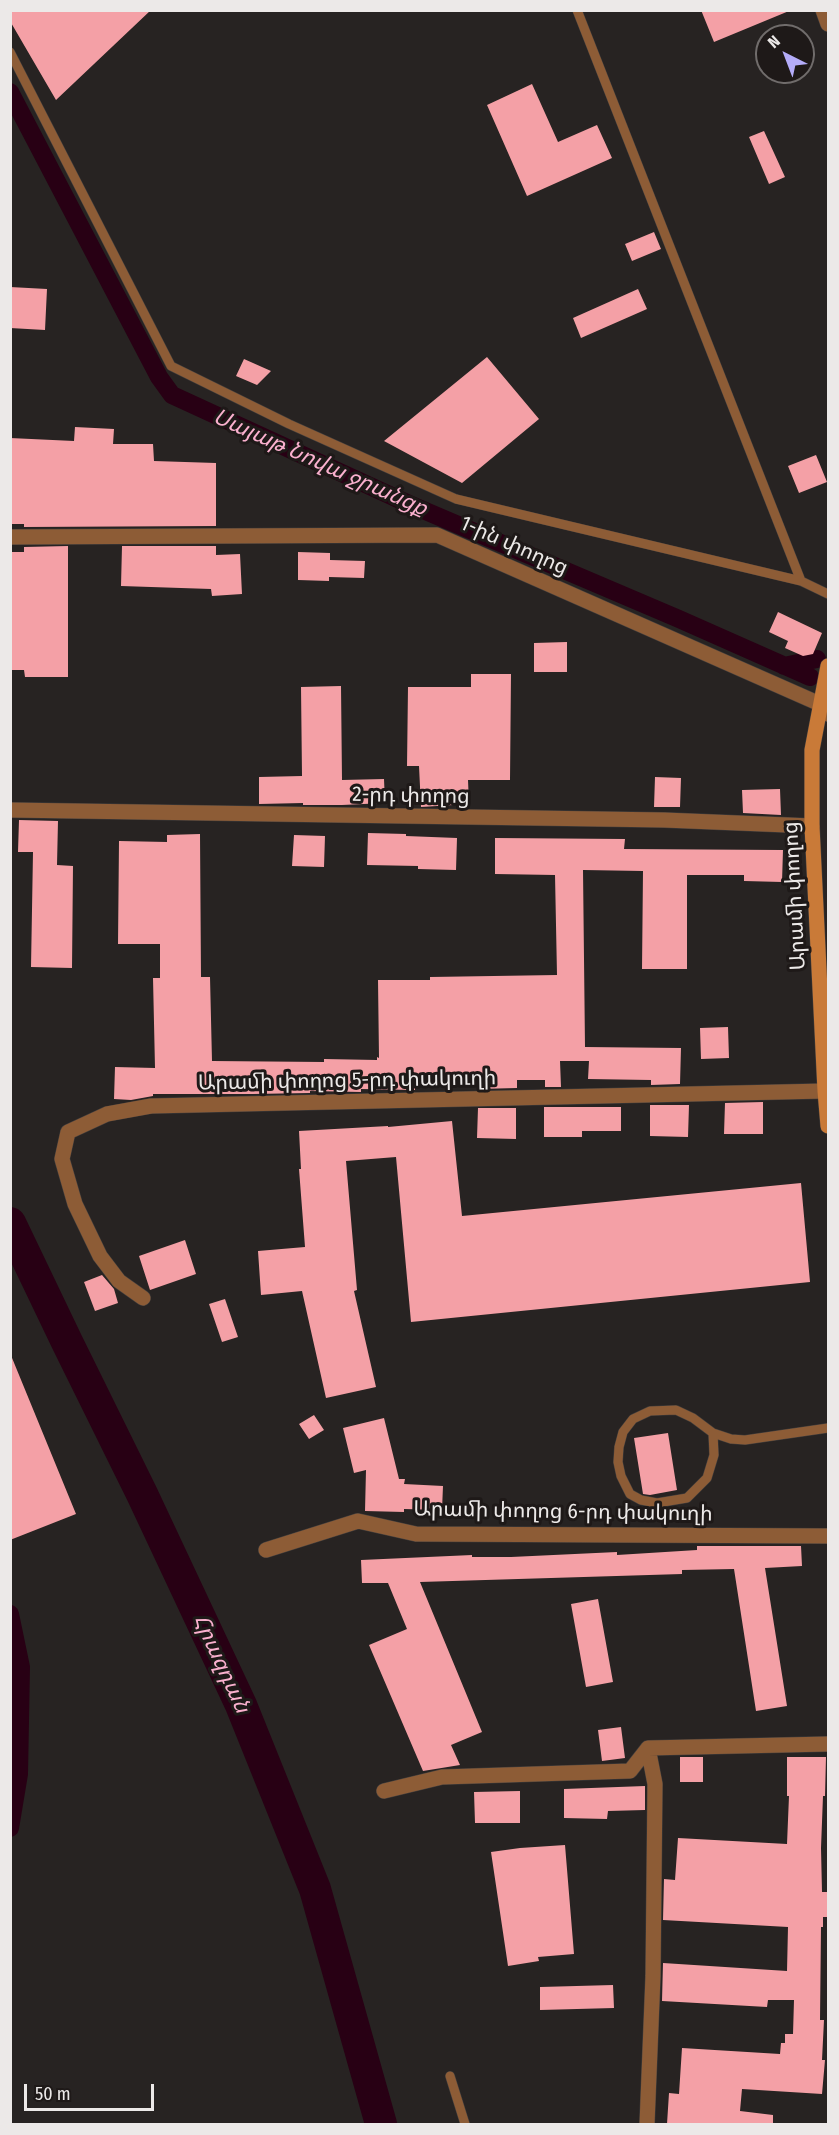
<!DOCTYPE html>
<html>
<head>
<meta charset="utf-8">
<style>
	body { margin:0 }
	#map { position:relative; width:839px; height:2135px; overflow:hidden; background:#272322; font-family:"Fira Sans Condensed",sans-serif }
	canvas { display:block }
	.frame { position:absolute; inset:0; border:12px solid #ece9e8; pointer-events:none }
	.north { position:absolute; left:755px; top:24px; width:60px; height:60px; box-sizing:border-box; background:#1e1918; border:2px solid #706c6b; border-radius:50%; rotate:318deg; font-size:16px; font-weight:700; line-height:24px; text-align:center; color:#ece9e8 }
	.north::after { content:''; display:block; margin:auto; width:21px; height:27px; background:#b4acf9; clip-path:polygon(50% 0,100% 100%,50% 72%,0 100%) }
	.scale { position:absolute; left:24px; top:2084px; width:130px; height:27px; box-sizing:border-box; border:3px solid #ece9e8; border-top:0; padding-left:8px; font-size:18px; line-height:21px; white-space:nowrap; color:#ece9e8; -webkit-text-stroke:4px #1e1918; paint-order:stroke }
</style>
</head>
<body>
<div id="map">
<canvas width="839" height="2135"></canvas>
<div class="frame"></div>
<div class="north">N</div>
<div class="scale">50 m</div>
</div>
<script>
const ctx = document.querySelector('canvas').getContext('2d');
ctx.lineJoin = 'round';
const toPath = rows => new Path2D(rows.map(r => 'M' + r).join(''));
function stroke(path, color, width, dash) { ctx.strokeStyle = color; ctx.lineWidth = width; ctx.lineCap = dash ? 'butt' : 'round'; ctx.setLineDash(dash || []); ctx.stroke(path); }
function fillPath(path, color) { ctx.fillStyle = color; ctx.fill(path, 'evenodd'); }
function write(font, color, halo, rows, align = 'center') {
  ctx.font = font + ' "Fira Sans Condensed","Noto Sans Armenian",sans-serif'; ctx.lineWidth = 6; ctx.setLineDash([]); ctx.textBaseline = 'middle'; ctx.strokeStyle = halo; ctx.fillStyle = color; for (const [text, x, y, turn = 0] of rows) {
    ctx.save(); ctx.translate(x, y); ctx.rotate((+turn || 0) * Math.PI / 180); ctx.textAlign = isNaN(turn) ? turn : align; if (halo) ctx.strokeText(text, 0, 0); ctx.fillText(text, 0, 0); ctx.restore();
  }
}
stroke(toPath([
	[10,92,159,377,172,395,409,504,679,619,810,677],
	[784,666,817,659],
	[10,1614,21,1667,19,1774,10,1828]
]), '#280014', 18);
stroke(toPath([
	[10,1223,67,1342,142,1494,241,1705,315,1889,381,2124]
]), '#280014', 32);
fillPath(toPath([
	[10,10,151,10,56,100,10,21],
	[701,10,789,10,789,11,714,42],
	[532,84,558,142,597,125,612,158,527,196,487,105],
	[764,131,785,177,769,184,749,137],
	[654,232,661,249,632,261,625,244],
	[10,287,47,289,45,330,10,328],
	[638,289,647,309,581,338,573,318],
	[487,357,539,419,462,483,384,441],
	[244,359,271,371,257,385,236,376],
	[75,427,114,429,113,444,153,444,154,461,216,463,216,526,24,527,24,524,10,524,10,438,74,441],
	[816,455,827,482,799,493,788,466],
	[68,546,68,677,25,677,24,670,10,670,10,552,24,552,24,547],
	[122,546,216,546,216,555,240,554,242,594,212,596,211,589,121,586],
	[298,552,330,553,330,560,365,561,364,578,329,577,329,581,298,580],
	[778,612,822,633,813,654,803,656,785,648,788,641,769,632],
	[567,642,567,672,534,672,534,643],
	[471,674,511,674,510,780,468,780,469,804,421,807,419,766,407,766,408,687,471,687],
	[341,686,342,780,384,779,385,803,342,805,303,805,303,803,259,804,259,777,302,776,301,687],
	[655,777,681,778,680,807,654,807],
	[780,789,781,815,743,813,742,790],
	[19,820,58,821,57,865,73,866,72,968,31,967,33,852,18,852],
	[368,833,406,834,406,836,457,838,456,870,418,869,418,866,367,865],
	[200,834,201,977,210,977,212,1061,324,1062,324,1059,377,1060,377,1057,379,1058,378,980,430,980,430,977,557,975,555,875,495,874,495,838,625,839,624,849,783,850,782,882,744,881,744,875,687,875,687,969,642,969,643,871,583,870,585,1047,681,1048,680,1084,651,1085,651,1080,588,1079,589,1061,560,1061,561,1087,545,1087,545,1080,517,1080,517,1088,478,1089,478,1085,415,1086,415,1090,361,1089,361,1092,310,1091,310,1093,253,1094,153,1094,153,1096,131,1100,114,1099,115,1067,155,1068,153,978,160,978,160,944,118,944,119,841,167,842,167,835],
	[294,835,325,836,324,867,292,866],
	[728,1027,729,1058,701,1059,700,1028],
	[763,1102,763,1134,724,1134,725,1103],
	[650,1105,689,1105,688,1137,650,1136],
	[544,1107,621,1107,621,1131,582,1131,582,1137,544,1137],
	[478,1108,516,1108,516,1139,477,1138],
	[452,1121,462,1216,801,1183,810,1282,411,1322,396,1157,346,1161,357,1290,354,1291,376,1387,326,1398,302,1291,261,1295,258,1251,305,1247,299,1169,301,1169,299,1131,388,1126,388,1127],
	[185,1240,196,1274,150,1290,139,1256],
	[102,1275,114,1289,118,1303,95,1311,84,1282],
	[225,1299,238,1337,222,1342,209,1304],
	[10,1353,76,1514,10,1540],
	[314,1415,324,1430,309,1439,299,1424],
	[384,1418,399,1479,405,1479,404,1484,443,1486,442,1510,404,1509,404,1512,365,1511,366,1470,354,1473,343,1428],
	[668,1433,677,1490,650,1495,643,1494,634,1438],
	[697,1546,801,1546,802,1566,765,1568,787,1706,756,1711,734,1569,682,1570,682,1574,420,1582,482,1732,451,1745,460,1765,423,1771,369,1645,407,1629,388,1583,362,1583,361,1560,472,1555,472,1557,511,1557,617,1552,617,1555,697,1550],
	[598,1599,613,1682,586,1687,571,1604],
	[621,1727,625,1758,602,1761,598,1730],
	[680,1757,703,1757,703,1782,680,1782],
	[787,1757,826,1757,825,1796,823,1796,821,1848,822,1892,828,1892,828,1917,823,1917,823,1927,821,1927,820,2020,824,2020,822,2060,825,2060,822,2094,742,2089,740,2111,773,2115,773,2124,667,2124,669,2093,679,2094,682,2048,780,2054,781,2043,785,2043,785,2034,793,2034,794,2000,768,2000,767,2007,662,2001,663,1963,787,1971,788,1927,663,1920,664,1879,675,1880,678,1838,787,1844,789,1796,787,1796],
	[645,1786,645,1810,608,1811,607,1819,564,1818,564,1789],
	[520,1791,520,1823,475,1823,474,1792],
	[565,1845,574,1954,538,1957,539,1961,508,1966,491,1852,520,1848],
	[613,1985,614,2008,540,2010,540,1987]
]), '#f4a0a6');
const service = toPath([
	[577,10,801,581,828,594],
	[10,52,171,366,289,424,456,499,801,581],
	[713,1433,714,1455,707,1478,687,1498,657,1503,641,1500,630,1494,621,1476,618,1462,619,1447,623,1432,633,1419,650,1411,676,1410,693,1418,713,1433,731,1439,745,1440,828,1428],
	[450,2076,465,2124]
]);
const minor = toPath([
	[823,10,828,24],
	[10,537,437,535,820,704,828,714],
	[10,810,664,820,812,826],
	[143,1298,119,1281,100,1256,75,1204,62,1159,68,1132,107,1114,151,1106,825,1091],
	[266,1550,358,1521,416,1534,828,1536],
	[384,1791,442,1777,630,1771,648,1748,828,1744],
	[647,2124,653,1976,655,1784,648,1748]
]);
const secondary = toPath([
	[828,666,812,750,812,826,825,1091,828,1126]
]);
stroke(service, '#433f3e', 10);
stroke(minor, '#433f3e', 16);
stroke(secondary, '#433f3e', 16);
stroke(service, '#8d5c36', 9);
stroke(minor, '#8d5c36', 15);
stroke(secondary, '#c97a38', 15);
write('21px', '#ece9e8', '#1e1918', [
	["1-ին փողոց",514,546,24],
	["2-րդ փողոց",411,796,1],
	["Արամի փողոց",795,896,-93],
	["Արամի փողոց 5-րդ փակուղի",347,1081,-1],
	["Արամի փողոց 6-րդ փակուղի",563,1512,1]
]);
write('italic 22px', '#fab0ce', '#1e1918', [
	["Սայաթ Նովա ջրանցք",320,463,24],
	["Հրազդան",221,1664,65]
]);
</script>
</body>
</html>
